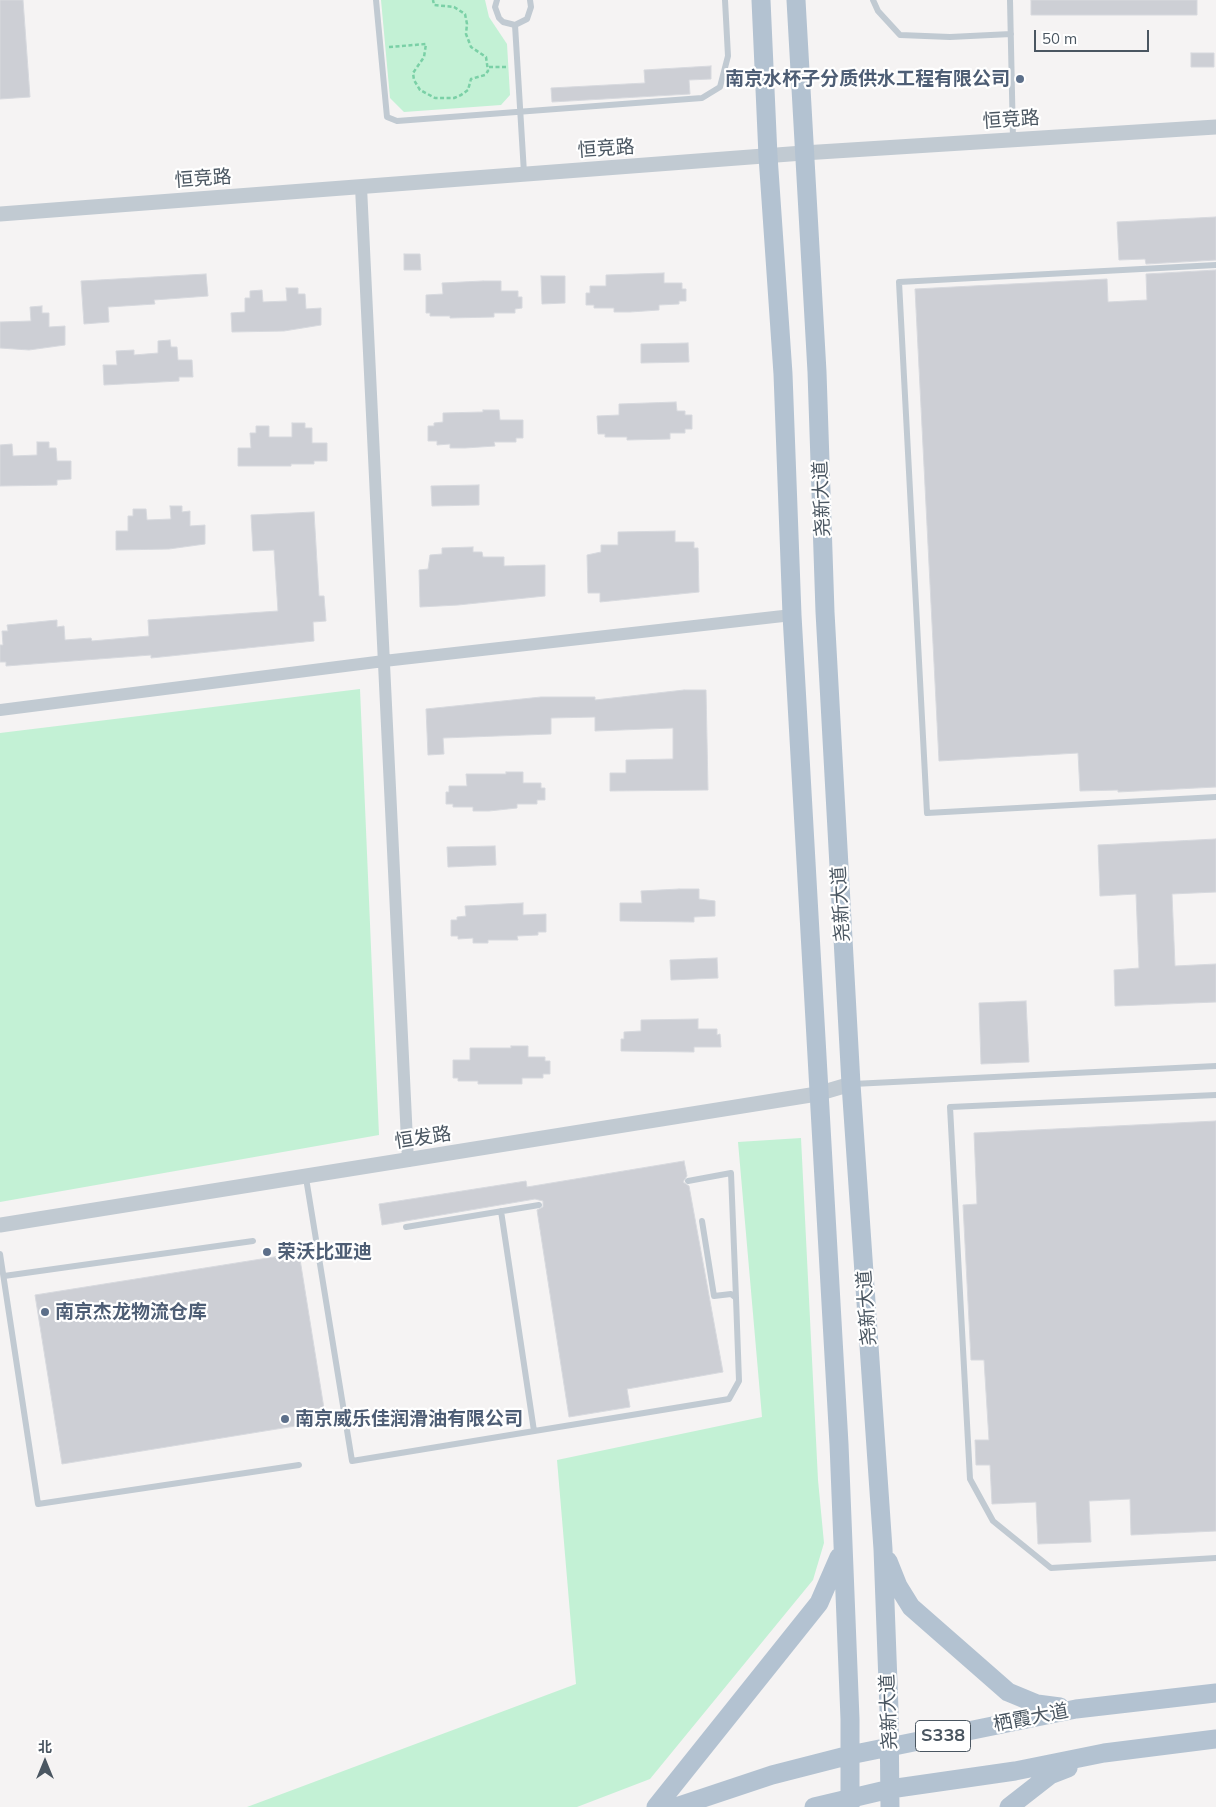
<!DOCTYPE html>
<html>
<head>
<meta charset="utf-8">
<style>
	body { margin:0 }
	#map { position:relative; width:1216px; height:1807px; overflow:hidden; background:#f5f3f3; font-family:Mulish,"Noto Sans SC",sans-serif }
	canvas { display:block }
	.north { position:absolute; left:20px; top:1737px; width:50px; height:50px; -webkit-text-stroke:4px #fff; paint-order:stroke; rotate:0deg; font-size:14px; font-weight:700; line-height:20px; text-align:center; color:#4a5661 }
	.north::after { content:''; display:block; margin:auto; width:18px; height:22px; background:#4a5661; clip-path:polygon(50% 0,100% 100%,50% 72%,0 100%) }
	.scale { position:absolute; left:1034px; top:30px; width:115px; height:22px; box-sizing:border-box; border:2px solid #4a5661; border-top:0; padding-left:6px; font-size:15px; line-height:18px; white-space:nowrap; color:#4a5661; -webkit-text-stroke:4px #fff; paint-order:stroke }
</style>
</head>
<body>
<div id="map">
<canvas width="1216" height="1807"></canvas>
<div class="north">北</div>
<div class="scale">50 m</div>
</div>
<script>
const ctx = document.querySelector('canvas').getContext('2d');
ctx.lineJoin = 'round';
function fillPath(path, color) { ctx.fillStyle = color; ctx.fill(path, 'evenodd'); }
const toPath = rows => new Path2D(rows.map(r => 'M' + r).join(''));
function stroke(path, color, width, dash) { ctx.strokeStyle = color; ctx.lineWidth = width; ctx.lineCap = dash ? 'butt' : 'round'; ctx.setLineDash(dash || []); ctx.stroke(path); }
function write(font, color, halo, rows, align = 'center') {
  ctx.font = font + ' Mulish,"Noto Sans SC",sans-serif'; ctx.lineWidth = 4.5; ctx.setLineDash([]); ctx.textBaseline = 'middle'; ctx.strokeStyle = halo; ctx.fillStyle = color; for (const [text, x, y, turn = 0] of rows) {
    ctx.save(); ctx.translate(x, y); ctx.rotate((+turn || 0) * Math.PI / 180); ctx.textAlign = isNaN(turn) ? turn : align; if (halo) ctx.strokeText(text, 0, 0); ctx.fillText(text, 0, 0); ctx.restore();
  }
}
fillPath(toPath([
	[381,0,485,0,489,17,507,44,510,95,501,105,404,112,390,98],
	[360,689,379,1135,0,1202,0,733],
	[801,1138,818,1480,824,1543,813,1580,650,1779,577,1807,247,1807,576,1684,557,1460,762,1417,738,1142]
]), '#c3f1d5');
const building = toPath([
	[0,0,23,0,30,97,0,99,0,0],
	[1031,0,1197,0,1197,15,1031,15,1031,0],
	[1191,53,1214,53,1214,67,1191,67,1191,53],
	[711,66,711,79,689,80,690,94,552,102,551,88,645,83,644,70,711,66],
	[1216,217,1216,260,1146,264,1145,259,1119,260,1117,222,1216,217],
	[404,254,420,254,421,270,404,270,404,254],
	[1216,270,1216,787,1118,792,1118,790,1080,791,1078,753,939,761,915,289,1107,279,1108,302,1147,300,1146,274,1216,270],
	[664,273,664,283,682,283,682,289,686,289,686,301,679,301,679,304,659,305,659,310,630,312,614,312,614,308,594,308,594,305,586,305,586,293,590,293,590,286,606,286,606,275,664,273],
	[206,274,208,296,154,300,155,304,108,307,109,322,84,324,81,281,206,274],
	[541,276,565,276,565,303,542,304,541,276],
	[483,281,501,281,501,291,518,291,518,297,522,297,522,308,515,309,515,313,494,313,494,317,450,318,450,316,430,316,430,313,426,313,426,295,443,294,442,283,483,281],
	[286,288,298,288,298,294,305,294,306,309,321,308,321,325,284,331,232,332,231,313,245,312,245,298,250,298,250,291,262,290,263,302,287,301,286,288],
	[42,306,42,313,49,313,49,327,65,326,65,345,29,350,0,348,0,322,31,321,30,307,42,306],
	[170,340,171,347,177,347,178,360,192,360,193,377,179,377,179,381,104,385,103,365,117,365,116,351,134,350,134,355,158,353,158,341,170,340],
	[688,343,689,362,641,363,641,344,688,343],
	[676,402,677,411,685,411,685,415,692,415,692,429,685,429,685,433,670,433,670,439,627,440,627,437,605,437,605,434,598,434,597,416,619,415,619,404,676,402],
	[483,410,499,410,500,420,523,420,523,438,516,438,516,442,494,442,495,446,465,448,450,448,450,444,437,445,437,441,428,441,428,426,434,426,434,423,443,422,443,413,483,412,483,410],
	[292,423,305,423,305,428,312,428,312,443,327,443,327,461,314,461,314,464,291,464,291,466,238,466,238,448,251,448,250,433,256,433,256,426,269,426,269,437,292,437,292,423],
	[37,442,49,442,49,448,56,448,57,461,71,461,71,479,57,480,57,485,0,486,0,445,12,444,13,456,37,455,37,442],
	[479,485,479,505,432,506,431,486,479,485],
	[170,506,182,506,182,512,190,511,190,526,205,525,205,544,169,549,116,550,116,531,128,531,128,516,133,516,133,509,146,509,147,520,171,519,170,506],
	[314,512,319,596,324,596,326,621,313,622,314,641,151,658,151,655,6,666,6,662,0,662,0,645,3,645,2,631,8,631,7,625,57,620,57,627,64,626,65,640,91,638,92,641,149,636,148,620,278,611,274,550,253,551,251,515,314,512],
	[675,531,675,542,694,542,694,548,698,548,699,592,600,602,600,593,588,593,587,555,601,552,601,545,618,545,618,532,675,531],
	[473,547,473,552,482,552,483,557,504,557,504,566,545,565,545,596,458,605,420,607,419,570,428,569,430,555,442,554,442,548,473,547],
	[684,690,706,690,708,790,610,791,610,773,626,773,626,760,673,759,673,728,595,731,595,717,551,718,551,734,443,738,444,754,428,755,426,709,541,697,595,697,595,700,684,690],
	[506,772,523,772,523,783,541,783,541,788,545,788,545,800,537,800,537,804,517,804,517,808,489,811,473,811,473,807,453,807,453,804,446,804,446,792,449,792,449,786,467,786,466,774,506,774,506,772],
	[1216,839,1216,892,1172,894,1175,966,1216,964,1216,1002,1115,1006,1114,970,1139,968,1136,894,1100,896,1098,845,1216,839],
	[495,846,496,865,448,867,447,847,495,846],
	[679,889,699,889,699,899,715,901,715,916,694,917,694,922,620,921,620,903,642,903,641,891,679,889],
	[523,903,523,915,546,914,546,932,538,932,538,935,517,936,518,940,488,940,488,943,473,943,473,938,458,939,458,936,451,936,451,920,457,920,457,917,466,916,465,906,523,903],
	[717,958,718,978,671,980,670,960,717,958],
	[1026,1001,1029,1062,981,1064,979,1003,1026,1001],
	[698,1019,698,1029,717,1029,717,1035,720,1034,721,1047,694,1047,694,1052,621,1051,621,1039,624,1039,624,1032,641,1031,641,1020,698,1019],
	[511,1046,528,1046,528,1057,545,1057,545,1061,550,1061,550,1074,543,1074,543,1078,522,1078,522,1084,478,1084,478,1081,458,1081,458,1078,453,1078,453,1060,470,1060,470,1048,511,1048,511,1046],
	[1216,1121,1216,1531,1131,1535,1130,1499,1089,1501,1091,1542,1038,1544,1036,1502,992,1504,990,1465,976,1465,975,1440,989,1440,984,1360,971,1360,963,1205,977,1204,974,1133,1216,1121],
	[684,1161,687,1176,683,1182,689,1186,723,1372,627,1389,630,1407,569,1417,537,1210,543,1207,543,1201,535,1199,382,1225,379,1204,526,1181,527,1187,684,1161],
	[299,1253,326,1421,62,1464,35,1295,299,1253]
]);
fillPath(building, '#cdcfd5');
stroke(building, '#d7d9de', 1);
stroke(toPath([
	[389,47,426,44,424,57,413,73,414,80,420,90,435,98,454,98,461,95,468,90,471,79,485,75,488,71,486,57,471,47,466,34,467,24,465,14,454,7,434,5,433,0],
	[489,67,507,67]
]), '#7ad0a6', 2.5, [4, 2.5]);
stroke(toPath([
	[376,0,387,117,397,121,702,98,720,87,728,56,725,0],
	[497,0,495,7,499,18,503,22,515,25,527,19,531,7,530,0],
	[873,0,878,11,900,35,950,37,1011,34],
	[1010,0,1013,139],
	[515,25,524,173],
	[1216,265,899,282,927,813,1216,797],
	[853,1084,1216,1066],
	[1216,1095,950,1107,970,1479,993,1521,1051,1568,1216,1558],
	[306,1178,352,1461,729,1399,739,1381,736,1298,731,1294,714,1296,702,1221],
	[688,1181,731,1173,736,1298],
	[501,1211,534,1431],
	[406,1227,539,1205],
	[0,1254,38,1504,299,1465],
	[4,1276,253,1241]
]), '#c1cad2', 6);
stroke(toPath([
	[361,187,408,1161],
	[0,710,384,661,792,615]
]), '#c1cad2', 12);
stroke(toPath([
	[0,214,803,153,1216,127],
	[0,1225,817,1094,851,1084]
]), '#c1cad2', 15);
stroke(toPath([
	[761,0,768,156,783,374,792,615,839,1444,850,1719,850,1807],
	[796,0,817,372,825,612,851,1084,883,1549,889,1710,890,1807],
	[888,1561,898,1586,911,1607,1008,1692,1037,1704,1060,1707],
	[656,1807,819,1603,839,1557],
	[676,1807,772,1775,850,1755,1076,1709,1216,1693],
	[814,1807,890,1789,1015,1771,1104,1753,1216,1739],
	[1009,1807,1050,1775,1068,1768]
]), '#b3c2d1', 19);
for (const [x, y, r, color] of [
	[1020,79,5,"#5c6f8a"],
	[267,1252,5,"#5c6f8a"],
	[45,1312,5,"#5c6f8a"],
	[285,1419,5,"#5c6f8a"]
]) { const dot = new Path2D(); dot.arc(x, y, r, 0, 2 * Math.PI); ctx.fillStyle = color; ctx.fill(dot); stroke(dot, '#fff', 2); }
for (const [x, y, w] of [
	[943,1736,55]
]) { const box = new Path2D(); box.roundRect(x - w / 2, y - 15.5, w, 31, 4); ctx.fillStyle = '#fff'; ctx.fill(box); stroke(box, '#4a5661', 1); }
write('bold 18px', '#4a5661', null, [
	["S338",943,1736]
]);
write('bold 19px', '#4e5e75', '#fff', [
	["南京水杯子分质供水工程有限公司",1010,79,"right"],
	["荣沃比亚迪",277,1252],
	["南京杰龙物流仓库",55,1312],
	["南京威乐佳润滑油有限公司",295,1419]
], 'left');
write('19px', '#4a5661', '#fff', [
	["恒竞路",1011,120,-4],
	["恒竞路",606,149,-4],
	["恒竞路",203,179,-4],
	["尧新大道",822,499,-92],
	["尧新大道",841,904,-93],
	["恒发路",423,1138,-9],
	["尧新大道",867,1308,-94],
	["尧新大道",889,1712,-92],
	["栖霞大道",1031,1718,-11]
]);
</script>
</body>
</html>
